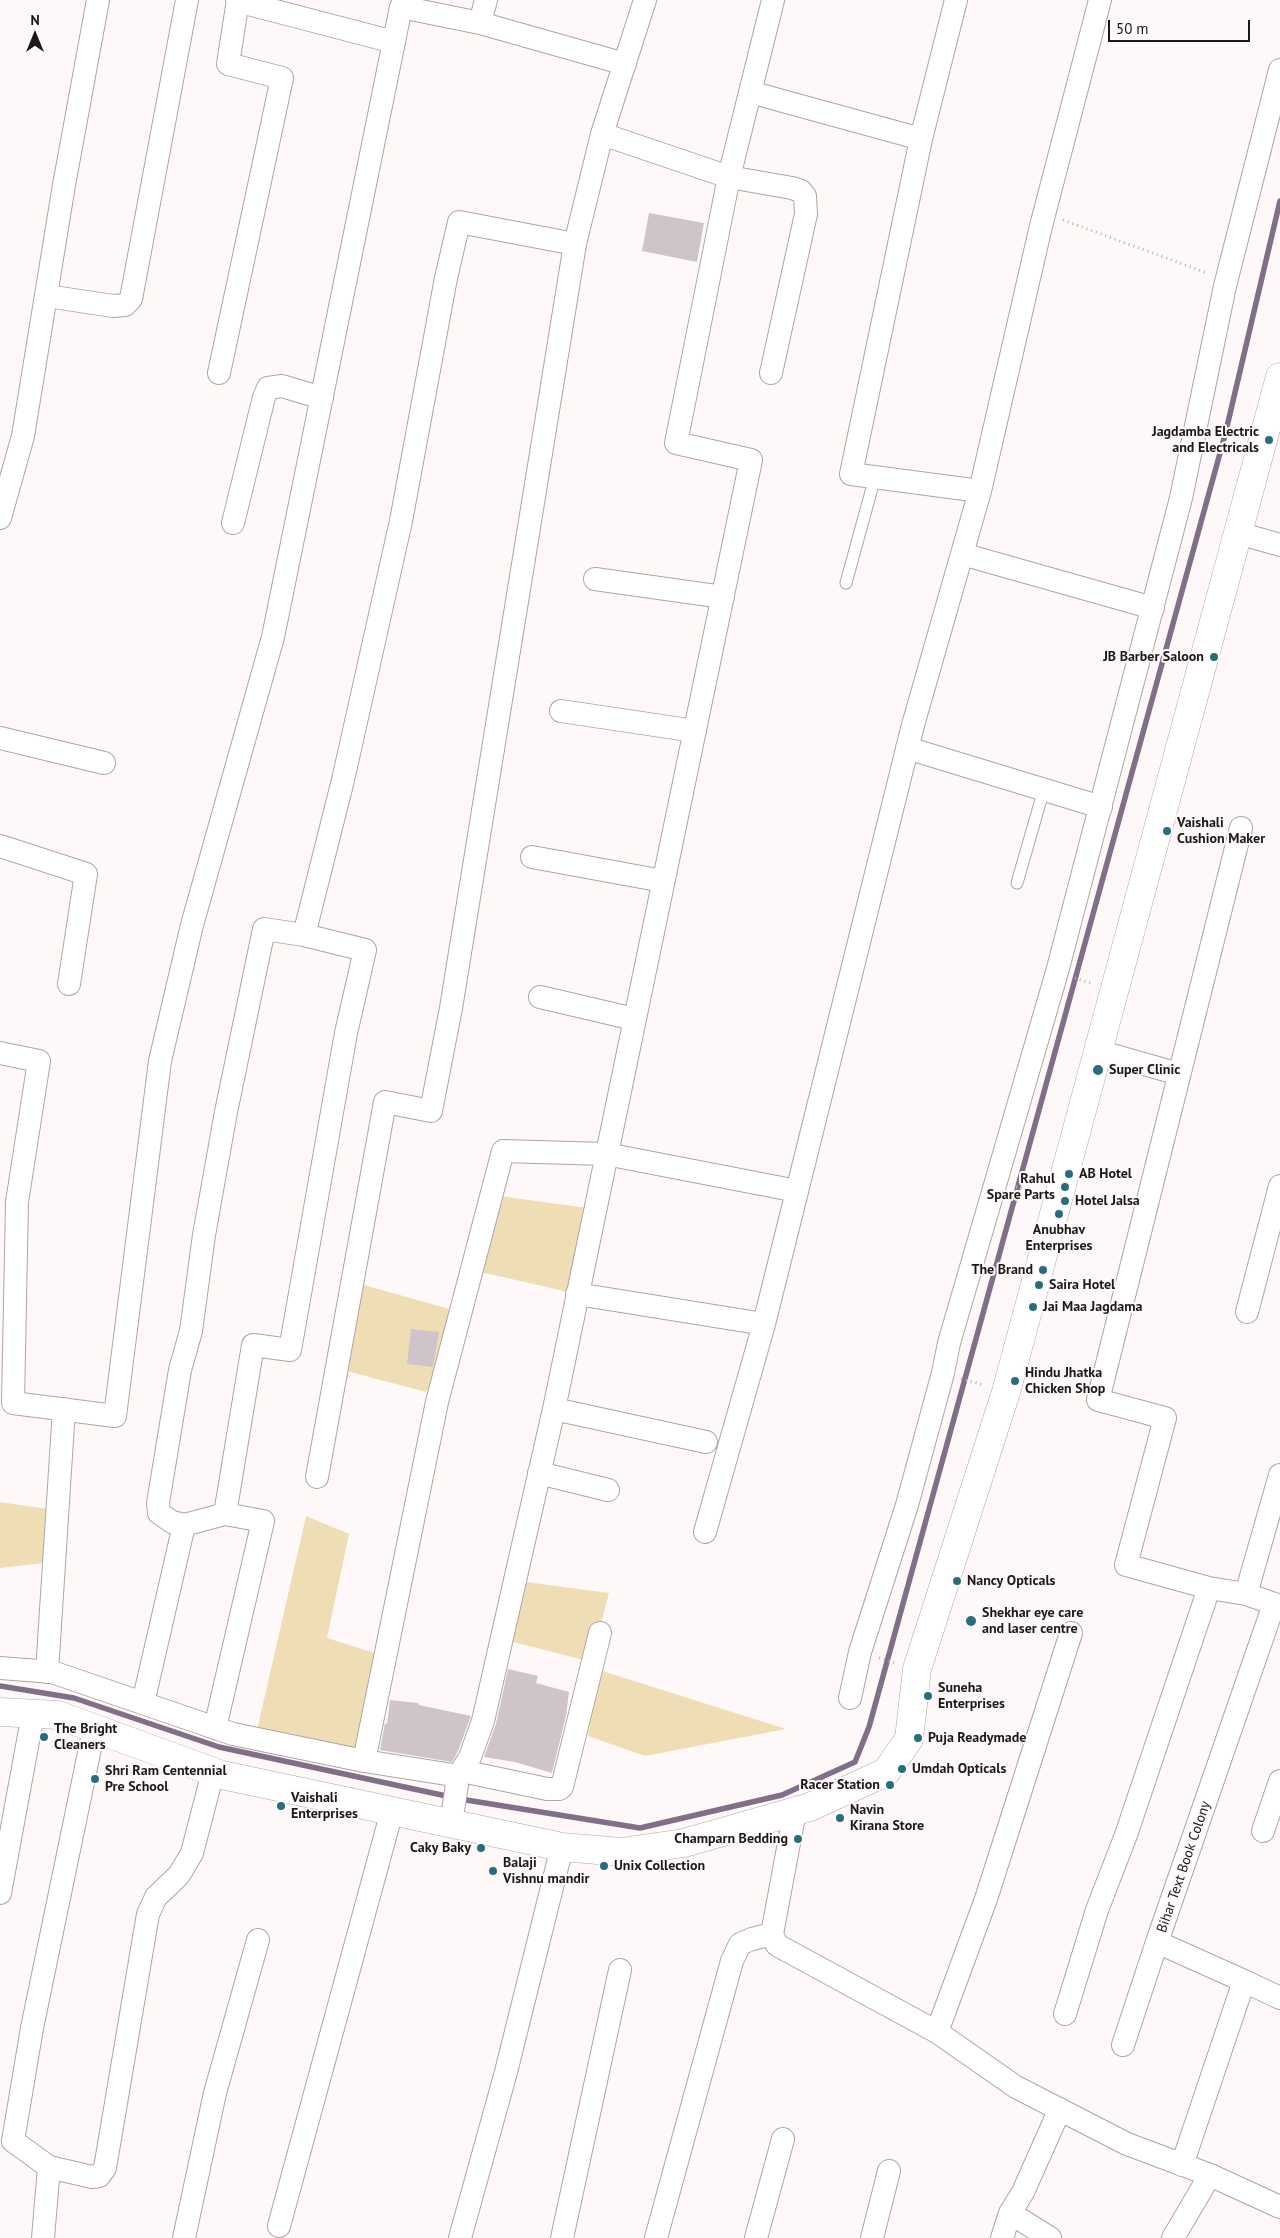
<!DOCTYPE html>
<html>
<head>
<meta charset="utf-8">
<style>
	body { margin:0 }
	#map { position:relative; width:1280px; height:2238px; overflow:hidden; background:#fef9f8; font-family:"PT Sans",sans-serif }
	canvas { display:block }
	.north { position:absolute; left:10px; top:10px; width:50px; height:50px; -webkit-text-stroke:4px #fef9f8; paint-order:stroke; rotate:0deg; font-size:14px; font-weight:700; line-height:20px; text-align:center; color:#1c1818 }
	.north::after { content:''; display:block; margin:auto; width:18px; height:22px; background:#1c1818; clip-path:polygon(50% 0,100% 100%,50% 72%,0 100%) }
	.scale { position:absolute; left:1108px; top:20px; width:142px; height:22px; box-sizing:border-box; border:2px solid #1c1818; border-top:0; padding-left:6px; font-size:15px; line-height:18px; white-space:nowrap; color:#1c1818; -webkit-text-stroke:4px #fef9f8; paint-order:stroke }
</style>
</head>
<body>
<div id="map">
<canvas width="1280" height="2238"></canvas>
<div class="north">N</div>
<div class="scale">50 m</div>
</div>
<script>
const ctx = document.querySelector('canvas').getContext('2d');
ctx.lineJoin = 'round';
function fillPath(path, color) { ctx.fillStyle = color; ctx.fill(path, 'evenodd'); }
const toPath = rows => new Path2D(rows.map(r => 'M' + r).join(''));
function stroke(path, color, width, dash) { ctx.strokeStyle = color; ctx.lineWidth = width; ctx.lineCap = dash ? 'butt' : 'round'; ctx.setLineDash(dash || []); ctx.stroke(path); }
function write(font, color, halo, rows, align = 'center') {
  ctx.font = font + ' "PT Sans",sans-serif'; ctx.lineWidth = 4; ctx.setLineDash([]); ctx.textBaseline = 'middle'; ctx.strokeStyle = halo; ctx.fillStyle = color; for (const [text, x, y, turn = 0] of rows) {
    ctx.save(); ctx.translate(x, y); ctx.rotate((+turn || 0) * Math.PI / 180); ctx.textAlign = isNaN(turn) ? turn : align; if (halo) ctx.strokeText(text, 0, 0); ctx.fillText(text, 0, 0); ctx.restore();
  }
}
fillPath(toPath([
	[492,1195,595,1209,577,1294,472,1270],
	[357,1283,453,1310,443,1367,426,1392,339,1369],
	[0,1502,56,1510,53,1562,0,1568],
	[306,1516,349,1534,327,1638,375,1653,361,1753,255,1739],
	[519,1581,609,1593,591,1662,506,1640],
	[596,1669,786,1729,645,1756,588,1736]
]), '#efdeb5');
stroke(toPath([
	[0,1686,74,1698,219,1747,451,1797],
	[460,1799,640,1828,782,1795,855,1762,869,1727,1225,435,1280,201]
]), '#816e88', 5.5);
fillPath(toPath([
	[649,213,704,223,697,262,642,251],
	[411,1329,439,1332,433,1367,407,1364],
	[508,1669,538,1676,536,1683,569,1692,566,1716,552,1773,515,1762,484,1757,496,1724],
	[390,1700,418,1703,419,1705,471,1716,458,1751,452,1762,380,1750,385,1723,387,1724]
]), '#cfc4c9');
const service = toPath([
	[846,583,875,477],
	[1017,883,1044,789]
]);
const minor = toPath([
	[237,1,394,42],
	[480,23,486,0],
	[750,92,921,139,851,474,980,491],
	[602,134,729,177,792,188,801,191,805,196,806,214,771,373],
	[921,139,956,0],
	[47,296,113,306,125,305,131,299,187,0],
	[219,373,282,78,228,64,238,0],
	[0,518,23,436,64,185,98,0],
	[233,523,264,397,268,388,282,386,322,398],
	[1238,533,1280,545],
	[962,554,1153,608],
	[595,579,723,597],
	[561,711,695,731],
	[0,738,104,763],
	[907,748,1101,807],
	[0,846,86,874,69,984],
	[532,857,663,881],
	[540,997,634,1019],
	[1098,1051,1179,1074],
	[0,1053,39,1061,17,1202,13,1403,115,1416,160,1061,192,925,273,637,401,7,480,23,625,64],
	[577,1294,764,1324],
	[1247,1312,1280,1186],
	[554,1409,706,1442],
	[539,1473,608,1490],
	[317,1477,385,1102,431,1111,451,1008,575,244,602,134,645,0],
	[184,1525,225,1514,253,1345,290,1350,346,1033,365,950,304,935],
	[705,1532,764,1324,913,725,980,491,1041,226,1100,0],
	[1209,1588,1126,1565,1165,1418,1098,1400,1241,828],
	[1246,1594,1280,1475],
	[0,1668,52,1672,233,1734,364,1761,453,1775,457,1785,451,1823],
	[47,1672,64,1409],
	[850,1698,860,1652,907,1505,943,1373,949,1343,1057,972,1181,498,1225,286,1280,70],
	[143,1703,184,1525,172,1522,159,1513,158,1503,180,1370,191,1331,204,1235,226,1112,264,929,304,935,343,780,401,521,446,278,459,222,575,244],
	[215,1728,263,1521,225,1514],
	[364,1761,437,1402,503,1151,606,1154,797,1191],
	[462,1771,547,1789,559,1789,562,1787,600,1633],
	[456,1780,470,1757,483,1721,554,1409,751,460,676,443,729,177,773,0],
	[795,1811,772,1934,777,1945,937,2032,1016,2087,1127,2144,1210,2175,1280,2207],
	[1263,1831,1280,1781],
	[0,1893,33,1714],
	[1244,1981,1280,1998],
	[1065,2014,1097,1910,1126,1835,1209,1588,1246,1594,1280,1606],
	[937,2032,986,1899,1071,1633],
	[1123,2045,1157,1942],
	[1182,2165,1244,1981,1157,1942,1274,1604],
	[49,2167,92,2177,99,2176,105,2168,148,1914,156,1897,179,1875,192,1853,213,1772],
	[1010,2213,1023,2192,1060,2109],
	[279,2226,392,1811],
	[43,2238,49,2167,13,2141,32,2028,94,1729],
	[184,2238,215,2093,258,1940],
	[460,2238,506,2072,562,1847],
	[562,2238,620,1970],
	[656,2238,732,1961,740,1944,752,1939,772,1934],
	[756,2238,783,2139],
	[872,2238,889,2171],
	[1002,2238,1010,2213,1050,2238],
	[1173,2238,1210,2175]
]);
const tertiary = toPath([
	[0,1712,58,1715,222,1775,562,1847,621,1852,684,1843,810,1807,886,1772,909,1739,917,1669,1006,1392,1280,377]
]);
stroke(service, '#b0a4a4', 13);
stroke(minor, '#b0a4a4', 24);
stroke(tertiary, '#b0a4a4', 29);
stroke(toPath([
	[1063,220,1207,273],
	[1075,978,1093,984],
	[1016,1187,1036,1193],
	[992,1266,1015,1271],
	[961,1379,984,1385],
	[879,1658,895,1663]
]), '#b6b2b1', 3, [1, 4]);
stroke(service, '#fff', 11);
stroke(minor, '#fff', 22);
stroke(tertiary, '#fff', 28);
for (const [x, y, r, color] of [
	[1269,440,5,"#286d7d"],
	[1214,657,5,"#286d7d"],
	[1167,831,5,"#286d7d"],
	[1098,1070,6,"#286d7d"],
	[1069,1174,5,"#286d7d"],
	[1065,1187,5,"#286d7d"],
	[1065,1201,5,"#286d7d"],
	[1059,1214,5,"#286d7d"],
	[1043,1270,5,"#286d7d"],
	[1039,1285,5,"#286d7d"],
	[1033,1307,5,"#286d7d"],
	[1015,1381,5,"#286d7d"],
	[957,1581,5,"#286d7d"],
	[971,1621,6,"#286d7d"],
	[928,1696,5,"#286d7d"],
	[44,1737,5,"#286d7d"],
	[918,1738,5,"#286d7d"],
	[902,1769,5,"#286d7d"],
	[95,1779,5,"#286d7d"],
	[890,1785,5,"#286d7d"],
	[281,1806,5,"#286d7d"],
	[840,1818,5,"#286d7d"],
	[798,1839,5,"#286d7d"],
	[481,1848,5,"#286d7d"],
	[604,1866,5,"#286d7d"],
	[493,1871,5,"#286d7d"]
]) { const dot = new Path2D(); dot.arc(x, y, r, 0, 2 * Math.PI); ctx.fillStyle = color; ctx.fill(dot); stroke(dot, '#fef9f8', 2); }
write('bold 14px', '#1c1818', '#fef9f8', [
	["Jagdamba Electric",1259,432,"right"],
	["and Electricals",1259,448,"right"],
	["JB Barber Saloon",1204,657,"right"],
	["Vaishali",1177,823],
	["Cushion Maker",1177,839],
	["Super Clinic",1109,1070],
	["AB Hotel",1079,1174],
	["Rahul",1055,1179,"right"],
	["Spare Parts",1055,1195,"right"],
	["Hotel Jalsa",1075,1201],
	["Anubhav",1059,1230,"center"],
	["Enterprises",1059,1246,"center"],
	["The Brand",1033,1270,"right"],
	["Saira Hotel",1049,1285],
	["Jai Maa Jagdama",1043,1307],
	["Hindu Jhatka",1025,1373],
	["Chicken Shop",1025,1389],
	["Nancy Opticals",967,1581],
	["Shekhar eye care",982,1613],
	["and laser centre",982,1629],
	["Suneha",938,1688],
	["Enterprises",938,1704],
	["The Bright",54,1729],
	["Cleaners",54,1745],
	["Puja Readymade",928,1738],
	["Umdah Opticals",912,1769],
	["Shri Ram Centennial",105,1771],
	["Pre School",105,1787],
	["Racer Station",880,1785,"right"],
	["Vaishali",291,1798],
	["Enterprises",291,1814],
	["Navin",850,1810],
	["Kirana Store",850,1826],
	["Champarn Bedding",788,1839,"right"],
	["Caky Baky",471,1848,"right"],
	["Balaji",503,1863],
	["Vishnu mandir",503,1879],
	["Unix Collection",614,1866]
], 'left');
write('14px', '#1c1818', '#fef9f8', [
	["Bihar Text Book Colony",1184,1867,-71]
]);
</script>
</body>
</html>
